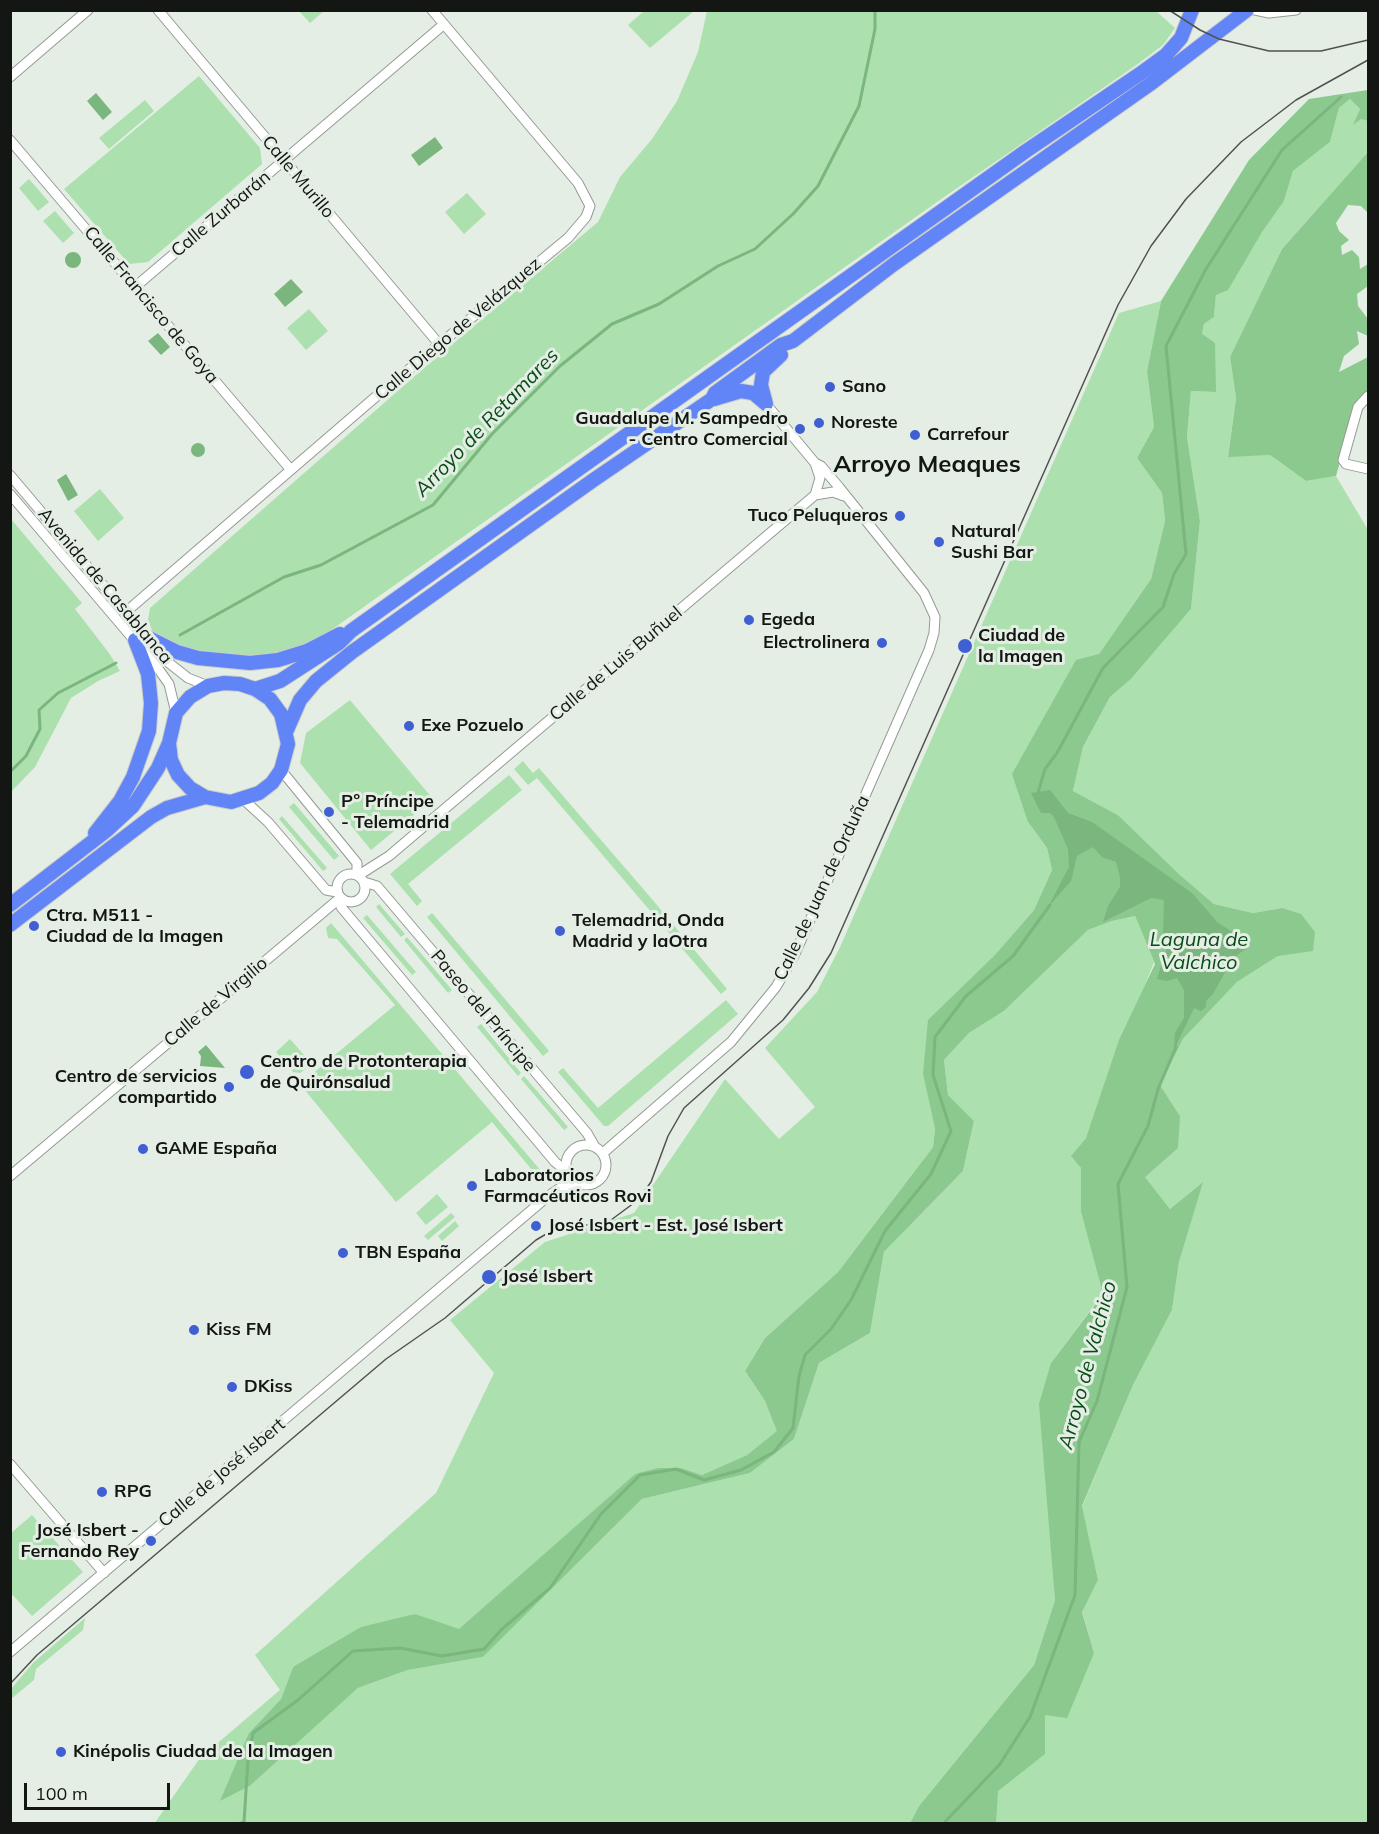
<!DOCTYPE html>
<html>
<head>
<meta charset="utf-8">
<style>
	body { margin:0 }
	#map { position:relative; width:1379px; height:1834px; overflow:hidden; background:#e5eee5; font-family:Mulish,sans-serif }
	canvas { display:block }
	.frame { position:absolute; inset:0; border:12px solid #131613; pointer-events:none }
	.scale { position:absolute; left:24px; top:1783px; width:146px; height:27px; box-sizing:border-box; border:3px solid #131613; border-top:0; padding-left:8px; font-size:18px; line-height:21px; white-space:nowrap; color:#131613; -webkit-text-stroke:4px #e5eee5; paint-order:stroke }
</style>
</head>
<body>
<div id="map">
<canvas width="1379" height="1834"></canvas>
<div class="frame"></div>
<div class="scale">100 m</div>
</div>
<script>
const ctx = document.querySelector('canvas').getContext('2d');
ctx.lineJoin = 'round';
function fillPath(path, color) { ctx.fillStyle = color; ctx.fill(path, 'evenodd'); }
const toPath = rows => new Path2D(rows.map(r => 'M' + r).join(''));
function stroke(path, color, width, dash) { ctx.strokeStyle = color; ctx.lineWidth = width; ctx.lineCap = dash ? 'butt' : 'round'; ctx.setLineDash(dash || []); ctx.stroke(path); }
function write(font, color, halo, rows, align = 'center') {
  ctx.font = font + ' Mulish,sans-serif'; ctx.lineWidth = 6; ctx.setLineDash([]); ctx.textBaseline = 'middle'; ctx.strokeStyle = halo; ctx.fillStyle = color; for (const [text, x, y, turn = 0] of rows) {
    ctx.save(); ctx.translate(x, y); ctx.rotate((+turn || 0) * Math.PI / 180); ctx.textAlign = isNaN(turn) ? turn : align; if (halo) ctx.strokeText(text, 0, 0); ctx.fillText(text, 0, 0); ctx.restore();
  }
}
fillPath(toPath([
	[1155,10,1175,28,1163,45,1135,66,947,195,317,640,277,655,249,658,184,650,154,635,148,620,150,608,424,368,598,222,620,177,652,139,677,101,698,52,707,11],
	[299,11,324,11,310,23],
	[644,11,644,10,694,11,650,48,628,25],
	[199,76,260,148,262,164,148,262,129,264,64,189],
	[1350,99,1360,109,1354,124,1361,118,1368,121,1368,152,1282,249,1230,357,1236,398,1228,456,1270,455,1306,481,1336,476,1368,530,1368,1823,995,1823,995,1791,1045,1715,1094,1653,1082,1611,1098,1580,1082,1507,1133,1385,1172,1310,1179,1262,1202,1183,1170,1209,1144,1176,1180,1116,1160,1085,1183,1039,1237,982,1278,956,1282,908,1253,913,1214,904,1180,875,1118,815,1073,791,1083,747,1110,697,1131,679,1191,609,1200,521,1187,437,1191,391,1216,392,1202,334,1204,324,1214,317,1216,295,1284,201,1293,171,1330,142,1339,108],
	[145,100,154,111,109,149,99,138],
	[29,179,49,202,38,211,19,188],
	[467,193,486,214,464,234,445,212],
	[55,211,74,233,63,243,43,221],
	[1161,301,1147,371,1154,427,1137,458,1162,493,1165,521,1151,579,1099,654,1028,822,1047,848,1052,870,1034,910,993,957,923,1073,935,1129,933,1147,838,1272,765,1338,745,1371,765,1401,778,1431,747,1455,702,1475,681,1468,635,1474,459,1630,414,1614,293,1667,281,1699,249,1733,251,1785,358,1688,408,1670,483,1657,642,1499,750,1473,794,1439,819,1363,870,1333,884,1252,963,1171,974,1121,948,1095,944,1060,969,1033,1004,1011,1088,930,1112,921,1135,916,1154,962,1086,1138,1072,1155,1081,1168,1081,1212,1103,1293,1051,1363,1049,1502,1055,1600,1034,1665,919,1806,910,1823,154,1824,200,1758,280,1690,255,1655,436,1493,494,1373,450,1320,545,1242,634,1213,725,1079,779,1139,815,1107,765,1048,817,992,840,947,1119,313],
	[309,309,328,331,306,350,287,328],
	[100,489,124,518,98,541,74,511],
	[11,519,82,603,75,609,109,653,120,671,98,681,71,698,35,767,11,792],
	[350,700,433,799,371,850,300,763,306,733],
	[523,761,533,773,539,768,651,898,727,989,721,994,537,778,528,785,514,769],
	[509,775,522,790,408,884,422,901,417,906,390,874],
	[294,803,339,856,334,860,289,807],
	[282,816,327,868,323,871,279,819],
	[379,904,405,934,401,937,376,907],
	[432,913,549,1051,543,1056,427,917],
	[367,915,416,972,412,975,363,918],
	[331,923,547,1178,542,1182,492,1122,396,1202,300,1084,395,1005,337,939,328,938,326,928],
	[407,937,452,990,448,993,404,940],
	[726,1000,738,1014,608,1126,604,1126,558,1072,563,1068,598,1108],
	[481,1024,521,1073,518,1076,477,1027],
	[290,1039,312,1064,300,1073,293,1072,276,1052],
	[524,1076,568,1127,564,1130,521,1079],
	[437,1194,448,1207,426,1225,416,1213],
	[451,1213,455,1217,428,1240,424,1236],
	[455,1221,459,1226,442,1241,438,1236],
	[32,1515,83,1572,32,1616,10,1592,11,1533],
	[85,1618,83,1630,36,1669,34,1680,11,1699,11,1689,33,1663]
]), '#ace0ae');
fillPath(toPath([
	[1368,90,1368,121,1361,119,1353,125,1360,109,1350,99,1339,108,1330,142,1293,171,1284,201,1262,232,1228,290,1216,295,1214,317,1204,324,1202,334,1215,343,1216,392,1191,391,1187,437,1200,521,1191,609,1131,679,1110,697,1083,747,1073,791,1118,815,1180,875,1214,904,1253,913,1282,908,1301,914,1315,932,1313,951,1278,956,1237,982,1183,1039,1160,1085,1180,1116,1178,1148,1145,1177,1170,1209,1203,1182,1179,1262,1172,1310,1133,1385,1082,1506,1098,1580,1082,1612,1094,1653,1067,1718,1045,1715,1045,1754,998,1791,996,1823,910,1823,919,1806,1034,1665,1055,1600,1039,1404,1051,1363,1103,1294,1081,1212,1081,1168,1071,1156,1086,1138,1119,1040,1155,964,1135,916,1112,921,1088,930,1004,1011,969,1033,944,1060,948,1095,974,1121,963,1171,884,1252,870,1333,819,1363,794,1439,750,1473,642,1499,483,1657,408,1670,358,1688,251,1785,220,1801,249,1733,281,1699,293,1667,361,1627,415,1614,459,1629,635,1474,658,1468,681,1468,702,1475,747,1455,777,1431,765,1401,745,1371,765,1338,838,1272,933,1147,935,1129,923,1074,928,1020,993,957,1034,910,1052,870,1047,848,1028,822,1012,774,1076,660,1099,654,1151,579,1165,521,1162,493,1137,458,1154,427,1147,371,1161,301,1249,160,1309,99],
	[1368,152,1368,213,1361,206,1348,205,1336,223,1339,231,1349,240,1341,246,1342,255,1352,250,1359,257,1360,269,1368,264,1368,286,1357,294,1358,306,1368,319,1368,336,1357,331,1359,344,1344,356,1339,372,1368,357,1368,390,1357,400,1336,476,1306,481,1270,455,1228,457,1236,398,1230,357,1282,249]
]), '#8bc98f');
fillPath(toPath([
	[96,93,112,112,103,120,87,101],
	[435,137,443,148,419,166,411,155],
	'65 260a8 8 0 1 1 16 0a8 8 0 1 1-16 0Z',
	[291,279,303,292,285,307,274,294],
	[158,333,170,347,161,355,148,341],
	'191 450a7 7 0 1 1 14 0a7 7 0 1 1-14 0Z',
	[66,474,78,495,68,501,57,480],
	[1050,790,1068,813,1092,822,1192,893,1217,922,1240,937,1247,948,1233,958,1213,994,1206,1001,1206,1007,1201,1011,1194,1008,1174,1050,1175,1033,1184,1018,1184,990,1177,978,1167,981,1157,979,1168,944,1163,935,1164,900,1151,898,1103,922,1108,906,1120,887,1120,877,1116,862,1102,857,1093,847,1077,856,1071,881,1048,907,1069,867,1068,849,1054,817,1050,813,1041,813,1031,793],
	[206,1045,225,1068,200,1066,201,1056,198,1052]
]), '#7ab67d');
stroke(toPath([
	[180,635,284,577,321,565,433,505,492,434,560,366,612,324,659,304,718,266,755,249,793,214,818,186,859,106,875,29,875,10],
	[10,772,26,756,40,729,39,710,58,693,116,663],
	[1038,793,1045,769,1057,753,1103,668,1163,607,1174,574,1186,554,1166,346,1206,269,1282,150,1341,97],
	[239,1824,244,1822,248,1760,253,1733,298,1700,353,1651,400,1648,442,1656,484,1649,501,1630,550,1588,601,1514,640,1475,676,1469,704,1480,741,1470,774,1452,793,1428,799,1376,805,1355,831,1329,851,1300,885,1231,931,1174,951,1131,933,1075,935,1037,966,996,1013,956,1050,905],
	[943,1824,1000,1764,1030,1717,1075,1595,1079,1442,1097,1401,1127,1287,1118,1184,1148,1126,1158,1089,1176,1047]
]), '#7ab67d', 3);
const minor = toPath([
	[158,10,439,344],
	[1255,10,1269,13,1296,10],
	[10,77,88,10],
	[10,140,291,470],
	[135,287,443,25],
	[1368,396,1358,407,1343,460,1346,464,1368,469],
	[10,475,169,663,188,678,208,686],
	[10,494,157,667,169,684,176,713],
	[815,495,820,478,815,463],
	[127,611,372,400,568,238,586,217,590,206,578,183,432,10],
	[281,770,357,863,357,875],
	[244,800,268,822,326,890,337,892],
	'337 888a14 14 0 1 1 28 0a14 14 0 1 1-28 0Z',
	[359,875,389,856,815,495,833,492,844,496],
	[364,882,377,886,587,1133,595,1147],
	[343,900,341,907,555,1162,565,1170],
	'566 1165a20 20 0 1 1 40 0a20 20 0 1 1-40 0Z',
	[603,1153,731,1042,776,987,794,956,850,830,929,650,934,633,935,617,924,593,839,487,821,466,815,463,766,404],
	[10,1176,340,898],
	[10,1464,104,1573],
	[10,1652,547,1197,560,1188,576,1184]
]);
const highway = toPath([
	[714,399,741,391,753,393,766,404],
	[766,404,761,385,763,372,781,355],
	[147,637,177,652,198,658,250,663,278,660,307,651,340,634],
	[255,689,280,681,339,643,351,631,1026,151,1144,71,1166,55,1181,38,1192,10],
	[287,730,300,700,316,681,352,652,592,481,712,399,715,393,781,345,793,341,894,264,1153,82,1247,10],
	[95,833,120,801,133,777,149,731,151,703,148,674,135,640],
	[10,905,106,831,133,806,158,768,169,743,176,713,190,697,208,686,224,683,240,684,255,689,270,699,281,714,288,744,281,770,272,783,259,793,231,802,205,797,190,788,178,775,171,760,169,743],
	[10,925,151,817,167,808,205,797]
]);
stroke(minor, '#939b93', 11);
stroke(highway, '#cbcccb', 16);
stroke(minor, '#fff', 9);
stroke(highway, '#6185f6', 14);
stroke(toPath([
	[1169,10,1200,30,1219,39,1269,51,1321,51,1368,40],
	[10,1684,37,1655,386,1359,445,1318,536,1240,548,1233,611,1220,638,1200,651,1182,668,1136,684,1108,783,1020,809,988,831,953,1118,305,1151,246,1186,199,1241,142,1296,100,1368,60]
]), '#4f534f', 1.5);
for (const [x, y, r, color] of [
	[830,387,6,"#405fd2"],
	[819,423,6,"#405fd2"],
	[800,429,6,"#405fd2"],
	[915,435,6,"#405fd2"],
	[900,516,6,"#405fd2"],
	[939,542,6,"#405fd2"],
	[749,620,6,"#405fd2"],
	[882,643,6,"#405fd2"],
	[965,646,8,"#405fd2"],
	[409,726,6,"#405fd2"],
	[329,812,6,"#405fd2"],
	[34,926,6,"#405fd2"],
	[560,931,6,"#405fd2"],
	[247,1072,8,"#405fd2"],
	[229,1087,6,"#405fd2"],
	[143,1149,6,"#405fd2"],
	[472,1186,6,"#405fd2"],
	[536,1226,6,"#405fd2"],
	[343,1253,6,"#405fd2"],
	[489,1277,8,"#405fd2"],
	[194,1330,6,"#405fd2"],
	[232,1387,6,"#405fd2"],
	[102,1492,6,"#405fd2"],
	[151,1541,6,"#405fd2"],
	[61,1752,6,"#405fd2"]
]) { const dot = new Path2D(); dot.arc(x, y, r, 0, 2 * Math.PI); ctx.fillStyle = color; ctx.fill(dot); stroke(dot, '#e5eee5', 2); }
write('18px', '#131613', '#e5eee5', [
	["Calle Murillo",298,177,50],
	["Calle Zurbarán",221,214,-40],
	["Calle Francisco de Goya",151,305,50],
	["Calle Diego de Velázquez",458,329,-40],
	["Avenida de Casablanca",105,586,50],
	["Calle de Luis Buñuel",616,664,-40],
	["Calle de Juan de Orduña",822,888,-65],
	["Calle de Virgilio",216,1002,-40],
	["Paseo del Príncipe",483,1011,50],
	["Calle de José Isbert",222,1473,-40]
]);
write('bold 18px', '#131613', '#e5eee5', [
	["Sano",842,387],
	["Guadalupe M. Sampedro",788,419,"right"],
	["- Centro Comercial",788,440,"right"],
	["Noreste",831,423],
	["Carrefour",927,435],
	["Tuco Peluqueros",888,516,"right"],
	["Natural",951,532],
	["Sushi Bar",951,553],
	["Egeda",761,620],
	["Ciudad de",978,636],
	["la Imagen",978,657],
	["Electrolinera",870,643,"right"],
	["Exe Pozuelo",421,726],
	["Pº Príncipe",341,802],
	["- Telemadrid",341,823],
	["Ctra. M511 -",46,916],
	["Ciudad de la Imagen",46,937],
	["Telemadrid, Onda",572,921],
	["Madrid y laOtra",572,942],
	["Centro de Protonterapia",260,1062],
	["de Quirónsalud",260,1083],
	["Centro de servicios",217,1077,"right"],
	["compartido",217,1098,"right"],
	["GAME España",155,1149],
	["Laboratorios",484,1176],
	["Farmacéuticos Rovi",484,1197],
	["José Isbert - Est. José Isbert",548,1226],
	["TBN España",355,1253],
	["José Isbert",502,1277],
	["Kiss FM",206,1330],
	["DKiss",244,1387],
	["RPG",114,1492],
	["José Isbert -",139,1531,"right"],
	["Fernando Rey",139,1552,"right"],
	["Kinépolis Ciudad de la Imagen",73,1752]
], 'left');
write('italic 20px', '#074c16', '#e5eee5', [
	["Arroyo de Retamares",487,423,-46],
	["Laguna de",1199,940],
	["Valchico",1199,963],
	["Arroyo de Valchico",1088,1365,-75]
]);
write('bold 24px', '#131613', '#e5eee5', [
	["Arroyo Meaques",927,465]
]);
</script>
</body>
</html>
